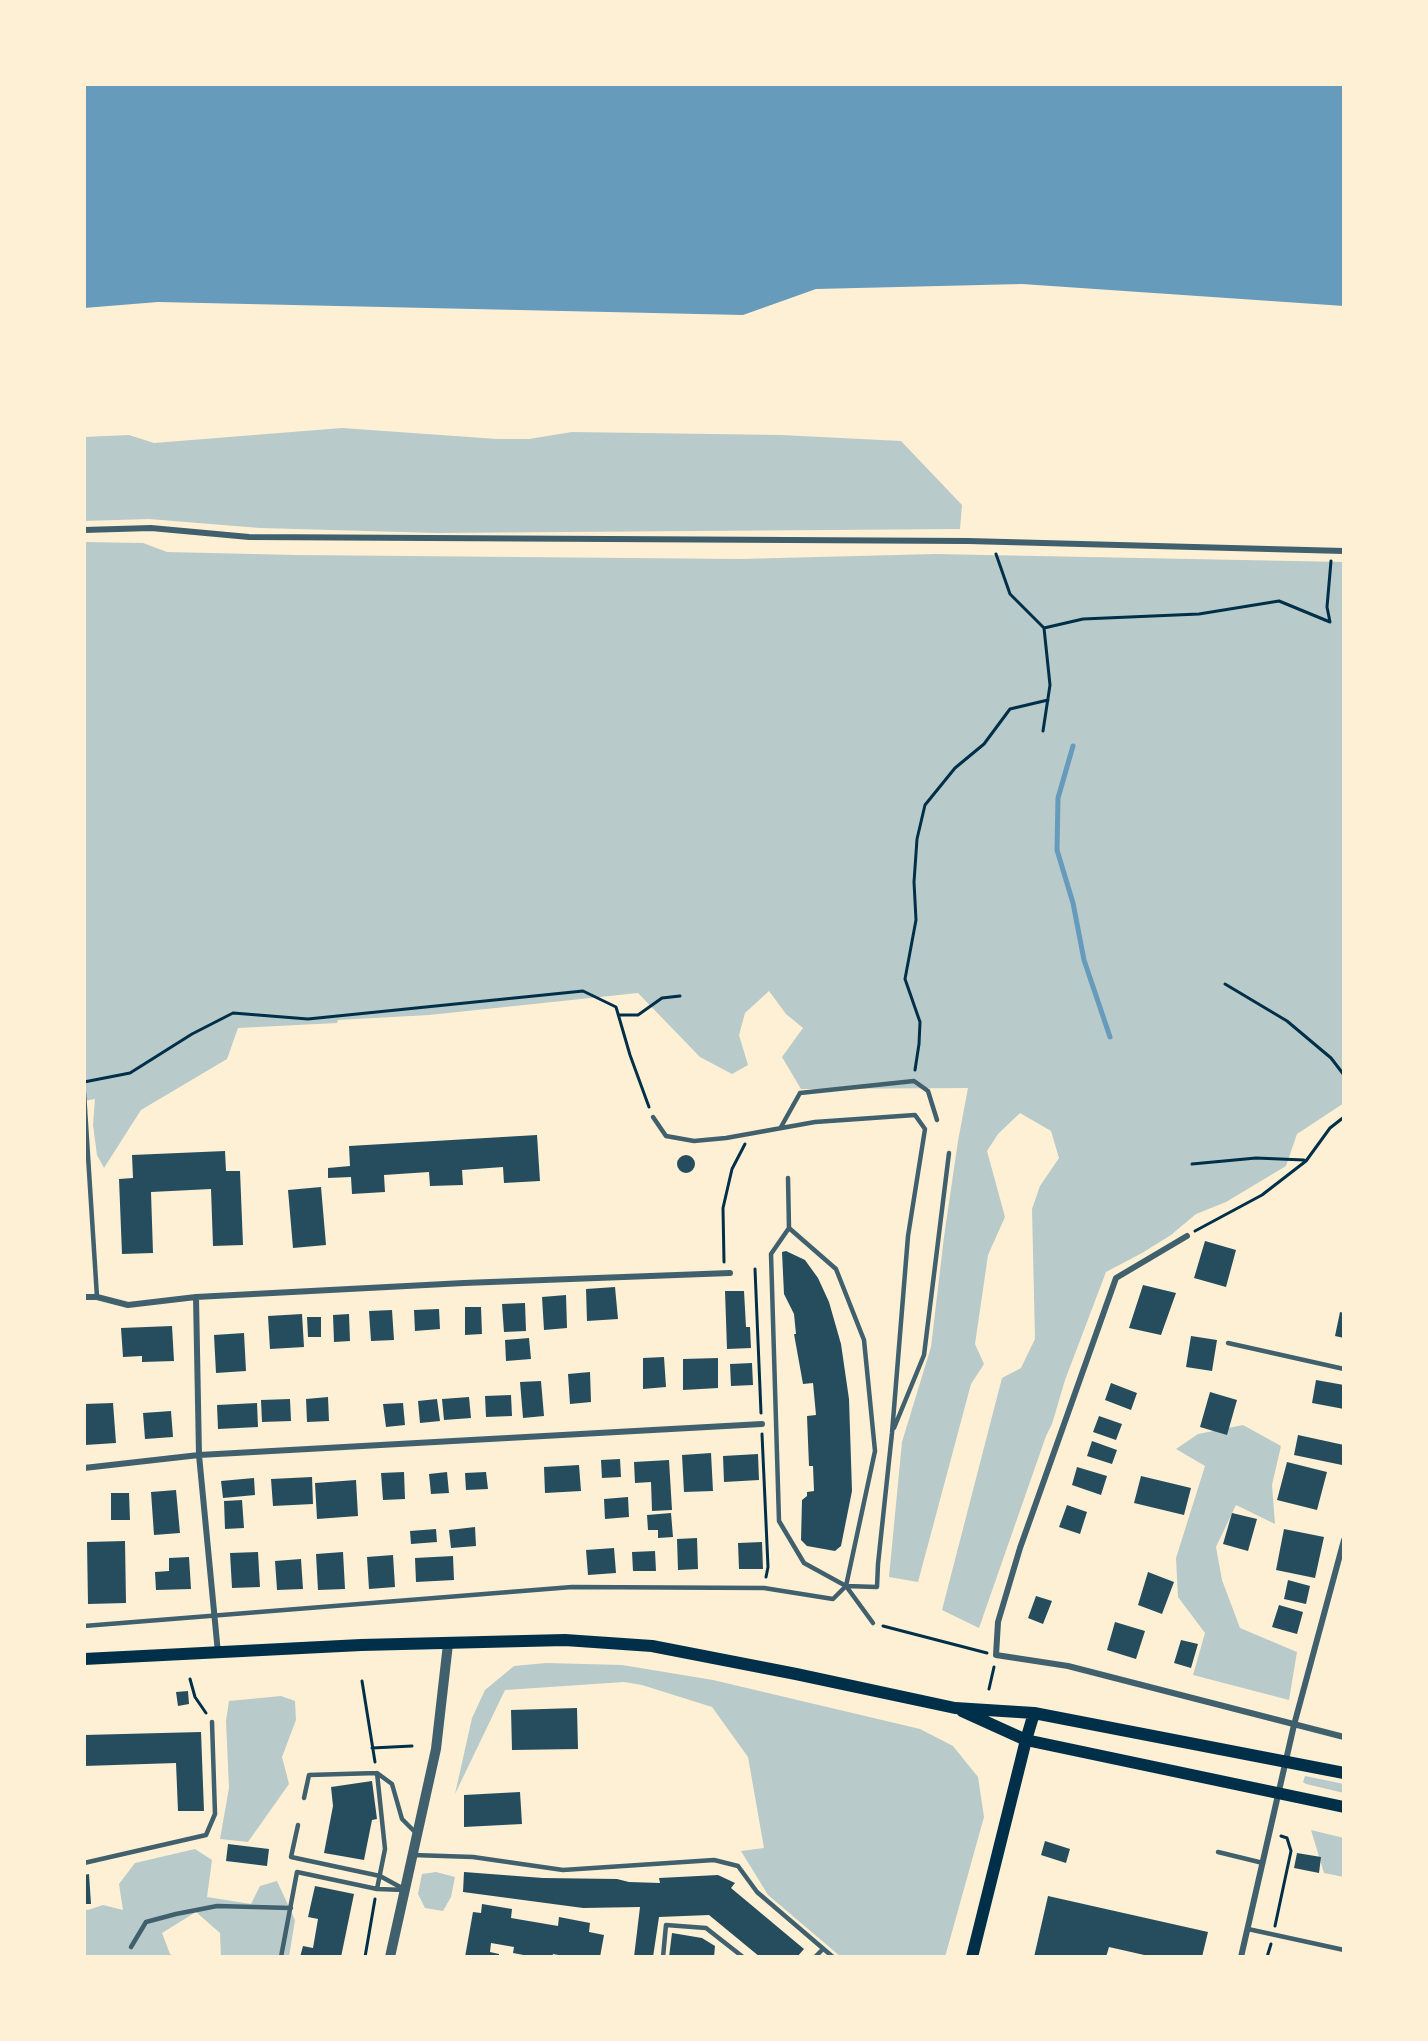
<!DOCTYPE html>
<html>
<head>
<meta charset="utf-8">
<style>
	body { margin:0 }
	#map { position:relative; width:1428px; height:2041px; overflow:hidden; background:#fdf0d5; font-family:"Alegreya Sans",sans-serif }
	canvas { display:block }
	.frame { position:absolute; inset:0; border:86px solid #fdf0d5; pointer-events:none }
</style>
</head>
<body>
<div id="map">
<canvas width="1428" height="2041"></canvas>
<div class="frame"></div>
</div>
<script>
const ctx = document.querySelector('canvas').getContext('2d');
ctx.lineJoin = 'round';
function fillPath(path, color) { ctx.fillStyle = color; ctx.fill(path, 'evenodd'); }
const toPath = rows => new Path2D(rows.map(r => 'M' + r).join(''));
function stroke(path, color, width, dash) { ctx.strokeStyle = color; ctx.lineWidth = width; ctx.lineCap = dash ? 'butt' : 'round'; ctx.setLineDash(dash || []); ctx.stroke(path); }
fillPath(toPath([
	[342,428,497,439,529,439,572,432,781,435,901,441,962,505,960,529,437,533,260,528,149,519,84,521,84,437,129,435,154,443],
	[84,542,143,543,167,552,296,555,740,559,935,554,1344,562,1344,1103,1297,1134,1286,1166,1226,1202,1196,1214,1171,1235,1142,1253,1106,1272,1065,1380,1052,1424,1046,1436,979,1628,942,1610,1002,1378,1021,1368,1035,1339,1032,1209,1040,1186,1059,1158,1051,1131,1020,1113,998,1134,987,1151,1005,1217,988,1255,975,1344,984,1364,971,1384,918,1582,889,1577,902,1442,931,1347,944,1237,958,1141,968,1088,801,1089,782,1057,803,1028,786,1014,769,991,745,1013,739,1035,748,1065,732,1074,700,1057,638,993,429,1015,338,1020,337,1023,238,1028,227,1059,141,1110,104,1168,97,1155,93,1125,95,1099,84,1101],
	[1243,1425,1281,1446,1272,1485,1275,1524,1236,1505,1216,1547,1222,1580,1240,1628,1297,1652,1289,1700,1193,1675,1205,1633,1178,1597,1176,1558,1205,1466,1176,1449,1198,1434],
	[546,1663,622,1665,713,1680,920,1729,953,1746,978,1777,984,1817,945,1957,841,1957,768,1895,741,1851,764,1848,748,1757,712,1707,642,1685,624,1682,505,1690,455,1794,472,1718,485,1690,514,1666],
	[281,1696,295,1701,296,1720,282,1757,289,1784,248,1842,220,1839,229,1788,226,1721,229,1701],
	[1305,1776,1344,1784,1344,1793,1306,1784,1303,1782],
	[1311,1830,1344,1838,1344,1877,1324,1873],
	[195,1849,212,1860,207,1897,251,1904,260,1886,277,1881,295,1920,289,1957,221,1957,220,1933,196,1912,162,1933,170,1954,175,1957,84,1957,84,1909,88,1910,103,1905,123,1910,119,1884,135,1863],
	[436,1872,455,1877,451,1897,443,1911,425,1908,418,1894,422,1874]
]), '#b9caca');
fillPath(toPath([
	[84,84,1344,84,1344,306,1022,284,816,289,743,315,158,302,84,308]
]), '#669bbc');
stroke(toPath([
	[1073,746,1058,798,1057,850,1073,903,1084,960,1110,1037]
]), '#669bbc', 5);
fillPath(toPath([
	[537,1135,540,1181,504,1183,503,1167,462,1170,463,1185,430,1186,429,1172,384,1175,385,1192,352,1194,351,1177,328,1178,328,1168,350,1166,349,1146],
	[225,1151,226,1171,240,1171,243,1245,213,1246,211,1189,151,1192,153,1253,122,1254,119,1179,133,1178,132,1155],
	'677 1164a9 9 0 1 1 18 0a9 9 0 1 1-18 0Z',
	[321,1187,326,1245,293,1248,288,1190],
	[1205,1241,1236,1250,1226,1287,1194,1278],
	[786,1251,805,1260,818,1278,829,1302,841,1344,849,1399,852,1491,841,1546,835,1551,807,1546,801,1540,802,1500,807,1496,807,1492,814,1491,813,1466,809,1466,807,1416,816,1415,813,1383,803,1384,794,1334,796,1334,794,1314,784,1294,782,1252],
	[1143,1285,1176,1293,1161,1335,1129,1328],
	[615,1287,618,1319,587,1321,586,1289],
	[725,1291,744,1291,746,1327,750,1327,751,1348,727,1349],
	[566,1295,567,1328,544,1330,542,1297],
	[525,1303,526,1331,504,1332,502,1304],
	[465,1307,481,1307,482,1334,465,1335],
	[439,1309,440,1329,415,1331,414,1310],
	[392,1310,394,1340,371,1341,369,1311],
	[1340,1312,1344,1313,1344,1338,1335,1336],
	[302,1314,304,1347,270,1349,268,1316],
	[349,1314,350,1341,334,1342,333,1315],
	[307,1317,321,1317,321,1337,308,1337],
	[172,1326,174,1361,142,1362,142,1356,123,1357,121,1328],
	[244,1333,246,1371,216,1373,214,1335],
	[1191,1336,1217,1340,1212,1371,1186,1367],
	[529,1338,531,1359,506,1361,505,1340],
	[664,1357,666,1387,643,1389,643,1358],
	[718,1358,718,1388,683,1390,683,1359],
	[752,1363,753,1385,731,1386,730,1364],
	[590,1372,591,1402,570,1404,568,1374],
	[1316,1380,1344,1385,1344,1409,1312,1403],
	[541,1381,544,1416,523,1418,520,1382],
	[1111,1383,1137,1393,1131,1410,1105,1400],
	[1210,1392,1237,1400,1227,1435,1200,1427],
	[511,1395,512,1416,486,1417,485,1396],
	[328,1397,329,1421,307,1422,306,1399],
	[469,1397,471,1418,444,1420,442,1399],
	[290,1399,291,1421,262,1422,261,1400],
	[437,1399,440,1421,420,1423,418,1401],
	[113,1403,116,1443,85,1445,84,1404],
	[257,1403,258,1427,218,1429,217,1405],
	[403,1403,405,1425,386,1427,383,1404],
	[171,1411,173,1437,145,1439,143,1413],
	[1099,1416,1122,1424,1116,1440,1093,1432],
	[1298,1435,1344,1445,1342,1465,1294,1455],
	[1092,1441,1117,1450,1112,1464,1087,1456],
	[711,1453,713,1491,684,1492,682,1455],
	[758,1454,759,1480,724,1482,723,1456],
	[620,1459,621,1477,602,1478,601,1460],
	[669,1460,672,1510,652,1511,651,1482,635,1483,634,1462],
	[1287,1462,1327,1472,1317,1510,1277,1500],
	[579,1465,581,1491,545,1493,544,1467],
	[1077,1467,1107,1476,1101,1495,1072,1485],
	[404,1472,405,1499,383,1500,381,1473],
	[447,1472,449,1493,431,1494,429,1474],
	[486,1472,488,1489,466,1490,465,1473],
	[1141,1476,1191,1488,1184,1515,1134,1503],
	[312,1477,313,1504,273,1506,271,1479],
	[254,1478,255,1495,223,1498,221,1481],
	[356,1480,358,1516,317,1519,315,1483],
	[176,1490,180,1533,154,1535,151,1492],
	[111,1493,129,1493,130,1520,111,1520],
	[628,1497,629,1517,605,1519,604,1499],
	[242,1500,244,1528,225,1529,224,1501],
	[1067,1505,1087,1512,1080,1534,1059,1527],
	[671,1513,673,1537,658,1538,658,1530,648,1530,647,1515],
	[1232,1513,1257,1519,1248,1551,1223,1544],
	[475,1527,476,1546,451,1548,449,1530],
	[436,1529,437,1542,411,1544,410,1531],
	[1284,1529,1324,1537,1315,1578,1276,1570],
	[697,1538,698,1569,678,1570,677,1539],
	[125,1541,126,1603,88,1604,87,1542],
	[762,1542,763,1569,739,1569,738,1543],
	[614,1548,616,1573,588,1575,586,1550],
	[655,1551,656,1571,633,1571,632,1552],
	[258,1552,260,1587,232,1588,230,1553],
	[343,1552,345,1589,318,1590,316,1554],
	[393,1555,395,1587,369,1589,367,1557],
	[453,1556,454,1580,416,1582,415,1558],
	[189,1557,191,1589,156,1590,155,1572,169,1571,169,1558],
	[301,1559,303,1589,277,1590,275,1561],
	[1148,1572,1174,1582,1162,1614,1138,1605],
	[1288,1580,1310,1586,1306,1604,1284,1599],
	[1036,1596,1052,1601,1043,1624,1028,1618],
	[1279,1605,1303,1612,1297,1634,1272,1627],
	[1115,1622,1145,1631,1136,1659,1107,1650],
	[1181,1640,1198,1644,1191,1668,1174,1663],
	[188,1691,189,1704,178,1706,176,1692],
	[577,1708,578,1749,512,1750,511,1710],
	[201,1732,204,1811,178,1811,176,1763,84,1766,84,1735],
	[372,1781,377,1819,372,1820,364,1860,324,1853,333,1806,331,1787],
	[520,1792,522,1824,464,1827,464,1795],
	[1045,1841,1070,1849,1066,1863,1041,1855],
	[228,1844,269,1849,267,1866,226,1861],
	[1297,1853,1321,1857,1319,1873,1294,1868],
	[464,1872,543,1878,617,1879,629,1882,660,1883,659,1878,718,1875,735,1883,731,1888,804,1949,797,1957,760,1957,709,1915,659,1917,653,1957,634,1957,640,1907,583,1908,463,1892],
	[89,1874,91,1904,84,1904,84,1875],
	[315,1886,354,1894,341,1957,300,1957,303,1946,313,1948,318,1919,308,1917],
	[1048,1896,1208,1932,1202,1957,1153,1957,1109,1947,1106,1957,1034,1957],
	[482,1904,512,1909,511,1918,558,1926,559,1917,590,1923,589,1932,604,1935,600,1957,569,1957,553,1954,552,1957,534,1957,513,1953,514,1947,491,1943,490,1952,499,1954,499,1957,465,1957,473,1912,481,1913],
	[672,1933,702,1938,715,1946,714,1957,669,1957]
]), '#264d5e');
stroke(toPath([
	[996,554,1010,594,1044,628,1050,685,1043,731],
	[1330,622,1327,607,1331,561],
	[1044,628,1083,619,1199,614,1279,601,1330,622],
	[1225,984,1287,1021,1331,1058,1344,1075],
	[619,1015,638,1015,662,998,680,996],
	[915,1070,919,1044,920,1022,905,979,916,920,914,882,917,839,925,805,955,768,984,744,1010,709,1048,700],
	[84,1082,130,1073,192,1034,233,1013,308,1019,583,991,616,1007,630,1055,649,1107],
	[1192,1164,1256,1158,1304,1160],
	[1195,1231,1262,1195,1306,1161,1330,1128,1344,1117],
	[724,1262,723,1208,732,1169,745,1144],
	[755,1269,761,1413],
	[762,1434,768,1567,766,1577],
	[883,1626,987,1653],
	[190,1679,195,1697,206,1713],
	[362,1681,375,1762],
	[989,1689,994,1667],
	[372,1748,412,1746],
	[1275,1926,1291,1851,1287,1838,1281,1836],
	[365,1957,375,1899],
	[1267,1957,1271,1944]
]), '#003049', 3);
stroke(toPath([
	[84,1093,97,1297],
	[781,1127,800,1093,914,1081,928,1091,937,1120],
	[788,1178,789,1228],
	[1228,1343,1344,1369],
	[894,1428,924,1355,949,1153],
	[846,1586,804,1563,779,1521,771,1254,789,1228,836,1269,864,1340,875,1451,846,1586,873,1623],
	[84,1626,572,1587,764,1588,833,1599,846,1586,877,1587,878,1564,892,1433,908,1236,925,1129,915,1115,815,1122,726,1138,694,1141,666,1136,653,1117],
	[377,1773,385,1849,377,1889],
	[304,1798,309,1775,377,1773,392,1784,402,1819,415,1832],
	[298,1825,291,1857,380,1876,402,1888],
	[1218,1852,1263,1863],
	[413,1855,473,1857,563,1870,714,1860,738,1866,757,1892,833,1957],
	[84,1863,206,1835,215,1814,212,1722],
	[1248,1929,1344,1950],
	[131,1947,146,1922,176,1914,217,1906,291,1908],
	[281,1957,297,1872,377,1889,405,1890],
	[663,1957,666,1925,706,1928,743,1957],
	[815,1957,823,1949]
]), '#3f606c', 4.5);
stroke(toPath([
	[84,530,151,528,249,537,968,541,1344,551],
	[1187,1236,1116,1278,1020,1548,998,1622,996,1655,1068,1666,1344,1737],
	[84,1297,97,1297,128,1305,196,1297,464,1283,730,1273],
	[196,1297,199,1455,218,1653],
	[84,1468,199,1455,762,1424],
	[1241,1957,1294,1725,1344,1540]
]), '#3f606c', 6);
stroke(toPath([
	[390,1957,436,1749,448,1644]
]), '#3f606c', 10);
stroke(toPath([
	[84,1659,361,1645,565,1640,652,1646,796,1674,955,1708,1034,1713,1344,1773],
	[962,1711,1026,1740,1344,1807],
	[972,1957,1026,1740,1034,1713]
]), '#003049', 12);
</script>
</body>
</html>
